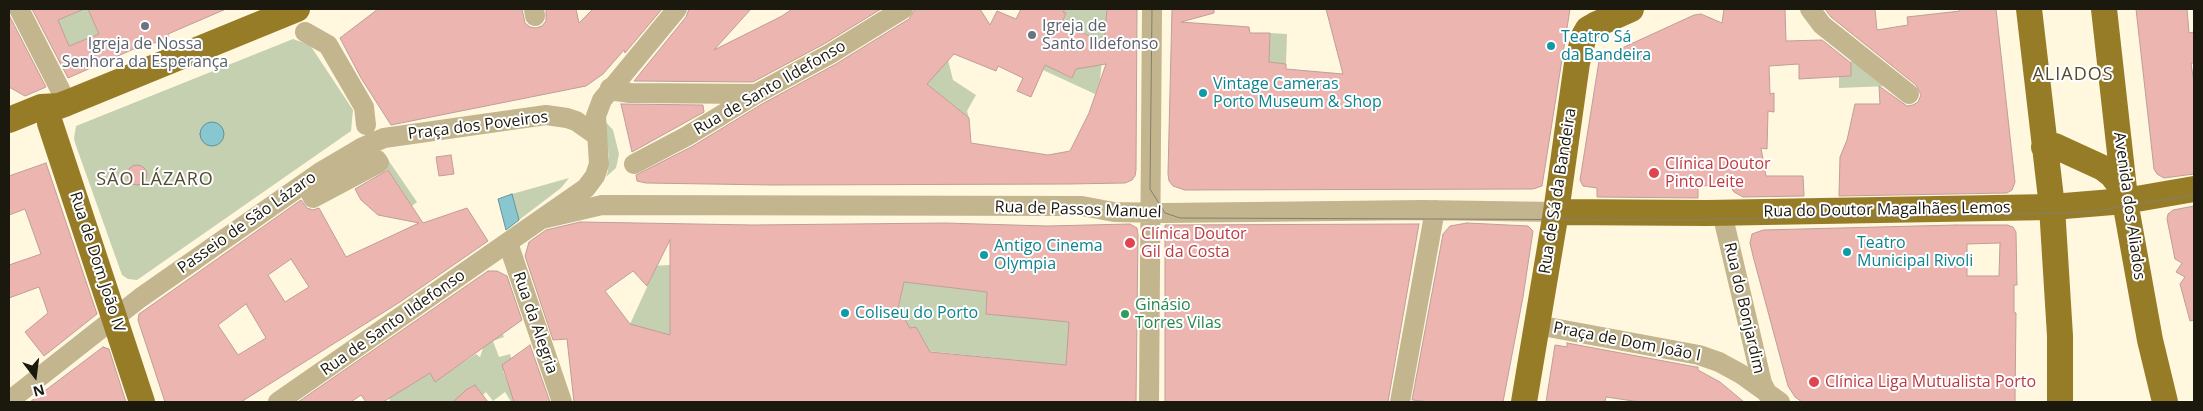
<!DOCTYPE html>
<html>
<head>
<meta charset="utf-8">
<style>
	body { margin:0 }
	#map { position:relative; width:2203px; height:411px; overflow:hidden; background:#fff8df; font-family:"Open Sans",sans-serif }
	canvas { display:block }
	.frame { position:absolute; inset:0; border:10px solid #1b180d; pointer-events:none }
	.north { position:absolute; left:10px; top:351px; width:50px; height:50px; -webkit-text-stroke:4px #fff; paint-order:stroke; rotate:165deg; font-size:14px; font-weight:700; line-height:20px; text-align:center; color:#1b180d }
	.north::after { content:''; display:block; margin:auto; width:18px; height:22px; background:#1b180d; clip-path:polygon(50% 0,100% 100%,50% 72%,0 100%) }
</style>
</head>
<body>
<div id="map">
<canvas width="2203" height="411"></canvas>
<div class="frame"></div>
<div class="north">N</div>
</div>
<script>
const ctx = document.querySelector('canvas').getContext('2d');
ctx.lineJoin = 'round';
function fillPath(path, color) { ctx.fillStyle = color; ctx.fill(path, 'evenodd'); }
const toPath = rows => new Path2D(rows.map(r => 'M' + r).join(''));
function stroke(path, color, width, dash) { ctx.strokeStyle = color; ctx.lineWidth = width; ctx.lineCap = dash ? 'butt' : 'round'; ctx.setLineDash(dash || []); ctx.stroke(path); }
function write(font, color, halo, rows, align = 'center') {
  ctx.font = font + ' "Open Sans",sans-serif'; ctx.lineWidth = 4; ctx.setLineDash([]); ctx.textBaseline = 'middle'; ctx.strokeStyle = halo; ctx.fillStyle = color; for (const [text, x, y, turn = 0] of rows) {
    ctx.save(); ctx.translate(x, y); ctx.rotate((+turn || 0) * Math.PI / 180); ctx.textAlign = isNaN(turn) ? turn : align; if (halo) ctx.strokeText(text, 0, 0); ctx.fillText(text, 0, 0); ctx.restore();
  }
}
fillPath(toPath([
	[84,9,88,9,99,34,69,46,58,20],
	[1065,9,1107,9,1100,80,1095,94,1043,70,1066,14,1063,12],
	[1072,27,1092,37,1071,78,1052,68],
	[1270,33,1287,34,1286,64,1269,62],
	[293,39,310,45,353,110,351,131,137,280,128,279,122,275,75,143,74,138,76,126],
	[948,60,953,80,976,95,967,111,969,118,921,79,933,76],
	[1851,61,1855,61,1889,86,1839,88,1839,77,1851,76],
	[604,120,613,130,619,154,616,168,606,177,608,171,609,156],
	[382,151,417,202,412,206,383,162,374,155],
	[569,178,561,188,519,220,512,194],
	[670,265,670,335,654,334,608,318,630,324,654,272,648,266],
	[904,282,987,292,986,314,1070,322,1067,365,927,351,929,350,916,327,910,328,898,308],
	[500,327,504,337,493,341,499,357,510,354,514,367,503,371,509,387,520,384,526,402,511,402,505,392,493,401,486,392,483,395,474,385,460,396,464,402,391,402,385,393,409,386,430,373,435,381,476,354,480,357,487,336]
]), '#c5d0b1');
const water = toPath([
	'200 134a12 12 0 1 1 24 0a12 12 0 1 1-24 0Z',
	[512,194,519,220,506,230,498,199,512,194]
]);
fillPath(water, '#88c6d0');
stroke(water, '#679296', 1);
const building = toPath([
	[32,9,84,9,58,20,69,46,99,34,88,9,226,9,168,34,169,37,137,50,136,48,68,78,32,9],
	[378,9,522,9,525,23,530,27,536,28,542,26,546,21,546,9,576,9,579,23,593,9,662,9,625,53,624,50,603,74,586,86,391,125,361,78,340,38,378,9],
	[689,9,751,9,714,50,782,16,792,9,881,9,824,44,753,82,634,81,686,17,689,9],
	[915,9,980,9,990,25,997,11,1016,19,1021,9,1065,9,1063,12,1066,13,1062,23,1104,43,1107,9,1137,9,1136,170,1135,176,1132,180,1125,183,1069,184,772,185,646,183,637,181,636,175,693,146,762,104,836,64,909,19,915,9],
	[954,54,996,71,998,66,1023,78,1017,91,1031,97,1045,65,1072,78,1076,69,1106,64,1089,113,1070,151,1048,155,971,143,969,118,927,84,954,54],
	[1172,9,1214,9,1214,13,1181,22,1249,27,1250,33,1270,33,1269,62,1286,64,1286,69,1343,74,1326,9,1570,9,1542,186,1533,189,1185,190,1173,186,1169,181,1168,174,1172,9],
	[1724,9,1785,9,1786,41,1822,40,1851,63,1851,76,1799,79,1799,64,1769,66,1770,94,1774,93,1774,112,1768,111,1767,149,1761,148,1766,176,1803,176,1804,196,1743,197,1734,192,1728,182,1698,187,1698,198,1597,197,1597,188,1583,186,1580,180,1599,61,1609,54,1694,15,1701,14,1722,23,1724,9],
	[1825,9,1875,9,1877,30,1908,25,1907,17,1960,11,1959,9,1996,9,2015,182,2012,190,2007,193,1839,196,1840,157,1847,140,1855,104,1880,104,1879,86,1907,106,1913,105,1918,102,1921,95,1916,85,1831,17,1825,9],
	[2136,9,2187,9,2189,33,2194,32,2194,63,2191,63,2194,83,2194,174,2164,178,2157,174,2154,169,2136,9],
	[9,15,46,87,25,96,9,87,9,15],
	[621,104,703,105,704,112,632,152,621,104],
	[451,155,454,174,439,176,436,157,451,155],
	[46,163,97,314,44,356,25,332,48,313,39,287,9,298,9,265,41,254,25,209,9,215,9,176,46,163],
	'127 175a10 10 0 1 1 20 0a10 10 0 1 1-20 0Z',
	[388,170,423,223,467,208,488,241,400,302,241,402,165,402,138,320,139,314,301,200,307,208,313,210,319,208,346,257,419,223,378,215,361,200,355,189,388,170],
	[291,259,309,287,285,302,268,275,291,259],
	[246,304,266,338,238,355,218,325,246,304],
	[2194,206,2194,320,2190,321,2180,284,2185,277,2176,272,2182,263,2175,259,2167,219,2168,214,2173,210,2194,206],
	[580,222,753,225,945,223,1047,226,1130,224,1137,228,1138,235,1136,402,574,402,567,339,553,340,525,256,529,242,546,230,580,222],
	[670,240,670,335,630,324,605,291,633,271,647,286,670,240],
	[904,282,987,292,986,314,1069,322,1066,365,930,352,916,327,910,328,898,308,904,282],
	[1467,223,1528,226,1533,231,1523,297,1503,402,1431,402,1412,400,1443,234,1450,226,1467,223],
	[1419,224,1388,402,1165,402,1165,225,1419,224],
	[1956,225,2007,225,2013,227,2016,232,2017,285,2014,285,2014,312,2016,313,2015,402,1802,402,1795,397,1788,386,1753,256,1750,243,1752,234,1763,230,1956,225],
	[2000,243,1999,276,1967,276,1967,244,2000,243],
	[488,271,497,271,507,276,522,320,435,382,430,373,383,402,366,402,361,395,351,402,298,402,488,271],
	[1567,343,1696,367,1698,367,1698,370,1720,382,1744,402,1640,402,1606,397,1605,402,1546,402,1555,345,1567,347,1567,343],
	[530,345,550,402,514,402,502,365,530,345],
	[103,347,109,349,126,402,30,402,103,347],
	[475,385,488,402,453,402,466,390,475,385]
]);
fillPath(building, '#ecb5b0');
stroke(building, '#bf9d9a', 1);
stroke(toPath([
	[19,9,67,103],
	[534,9,535,16],
	[1810,9,1822,25,1909,94],
	[305,32,328,45,364,107,366,125],
	[610,88,616,91,630,93,754,94],
	[377,160,379,163,313,198,311,194,377,160],
	[634,164,687,136,756,94,830,54,903,9],
	[1722,213,1762,383,1768,395],
	[542,219,602,205,1082,206,1114,212,1165,213,1422,210,1556,212],
	[508,243,562,402],
	[1537,325,1699,355,1719,362,1741,374,1780,402],
	[9,401,140,298,322,171,361,148,384,138,546,115,567,118,576,121,596,135],
	[278,402,586,188,595,176,599,164,596,116,602,100,677,9],
	[1149,402,1152,9],
	[1400,402,1435,210]
]), '#c3b58d', 20);
stroke(toPath([
	[2029,9,2052,207,2060,336,2060,402],
	[2104,9,2126,207,2150,340,2165,402],
	[9,120,41,107,59,106,67,103,297,9],
	[50,123,142,402],
	[2044,147,2055,146,2103,168,2112,175,2124,191],
	[1556,212,1707,213,2052,207,2125,201,2194,189],
	[1524,402,1556,212,1577,63,1584,36,1588,29,1595,25,1631,9]
]), '#977c27', 26);
stroke(toPath([
	[1152,9,1150,189,1165,213,1180,218,1686,220,2019,214,2089,212,2194,195]
]), '#847f6d', 1);
for (const [x, y, r, color] of [
	[145,26,5,"#6b7280"],
	[1032,35,5,"#6b7280"],
	[1551,46,5,"#0f9aa8"],
	[1203,93,5,"#0f9aa8"],
	[1654,173,6,"#e0444e"],
	[1130,243,6,"#e0444e"],
	[1847,252,5,"#0f9aa8"],
	[984,255,5,"#0f9aa8"],
	[845,313,5,"#0f9aa8"],
	[1125,314,5,"#2e9e5b"],
	[1814,382,6,"#e0444e"]
]) { const dot = new Path2D(); dot.arc(x, y, r, 0, 2 * Math.PI); ctx.fillStyle = color; ctx.fill(dot); stroke(dot, '#fff', 2); }
write('16px', '#5b616d', '#fff', [
	["Igreja de",1042,26],
	["Santo Ildefonso",1042,44],
	["Igreja de Nossa",145,44,"center"],
	["Senhora da Esperança",145,62,"center"]
], 'left');
write('16px', '#0d838f', '#fff', [
	["Teatro Sá",1561,37],
	["da Bandeira",1561,55],
	["Vintage Cameras",1213,84],
	["Porto Museum & Shop",1213,102],
	["Teatro",1857,243],
	["Municipal Rivoli",1857,261],
	["Antigo Cinema",994,246],
	["Olympia",994,264],
	["Coliseu do Porto",855,313]
], 'left');
write('16px', '#1b180d', '#fff', [
	["Rua de Santo Ildefonso",770,88,-30],
	["Praça dos Poveiros",478,126,-7],
	["Rua de Sá da Bandeira",1558,191,-81],
	["Avenida dos Aliados",2129,206,82],
	["Rua de Passos Manuel",1078,210,2],
	["Rua do Doutor Magalhães Lemos",1887,210,-1],
	["Passeio de São Lázaro",247,223,-35],
	["Rua de Dom João IV",97,262,72],
	["Rua do Bonjardim",1744,308,77],
	["Rua de Santo Ildefonso",393,323,-35],
	["Rua da Alegria",535,323,71],
	["Praça de Dom João I",1627,342,11]
]);
write('16px', '#be3a42', '#fff', [
	["Clínica Doutor",1665,164],
	["Pinto Leite",1665,182],
	["Clínica Doutor",1141,234],
	["Gil da Costa",1141,252],
	["Clínica Liga Mutualista Porto",1825,382]
], 'left');
write('16px', '#27864d', '#fff', [
	["Ginásio",1135,305],
	["Torres Vilas",1135,323]
], 'left');
ctx.letterSpacing = '1px';
write('18px', '#524a31', '#fff', [
	["ALIADOS",2073,75],
	["SÃO LÁZARO",155,180]
]);
ctx.letterSpacing = '0px';
</script>
</body>
</html>
